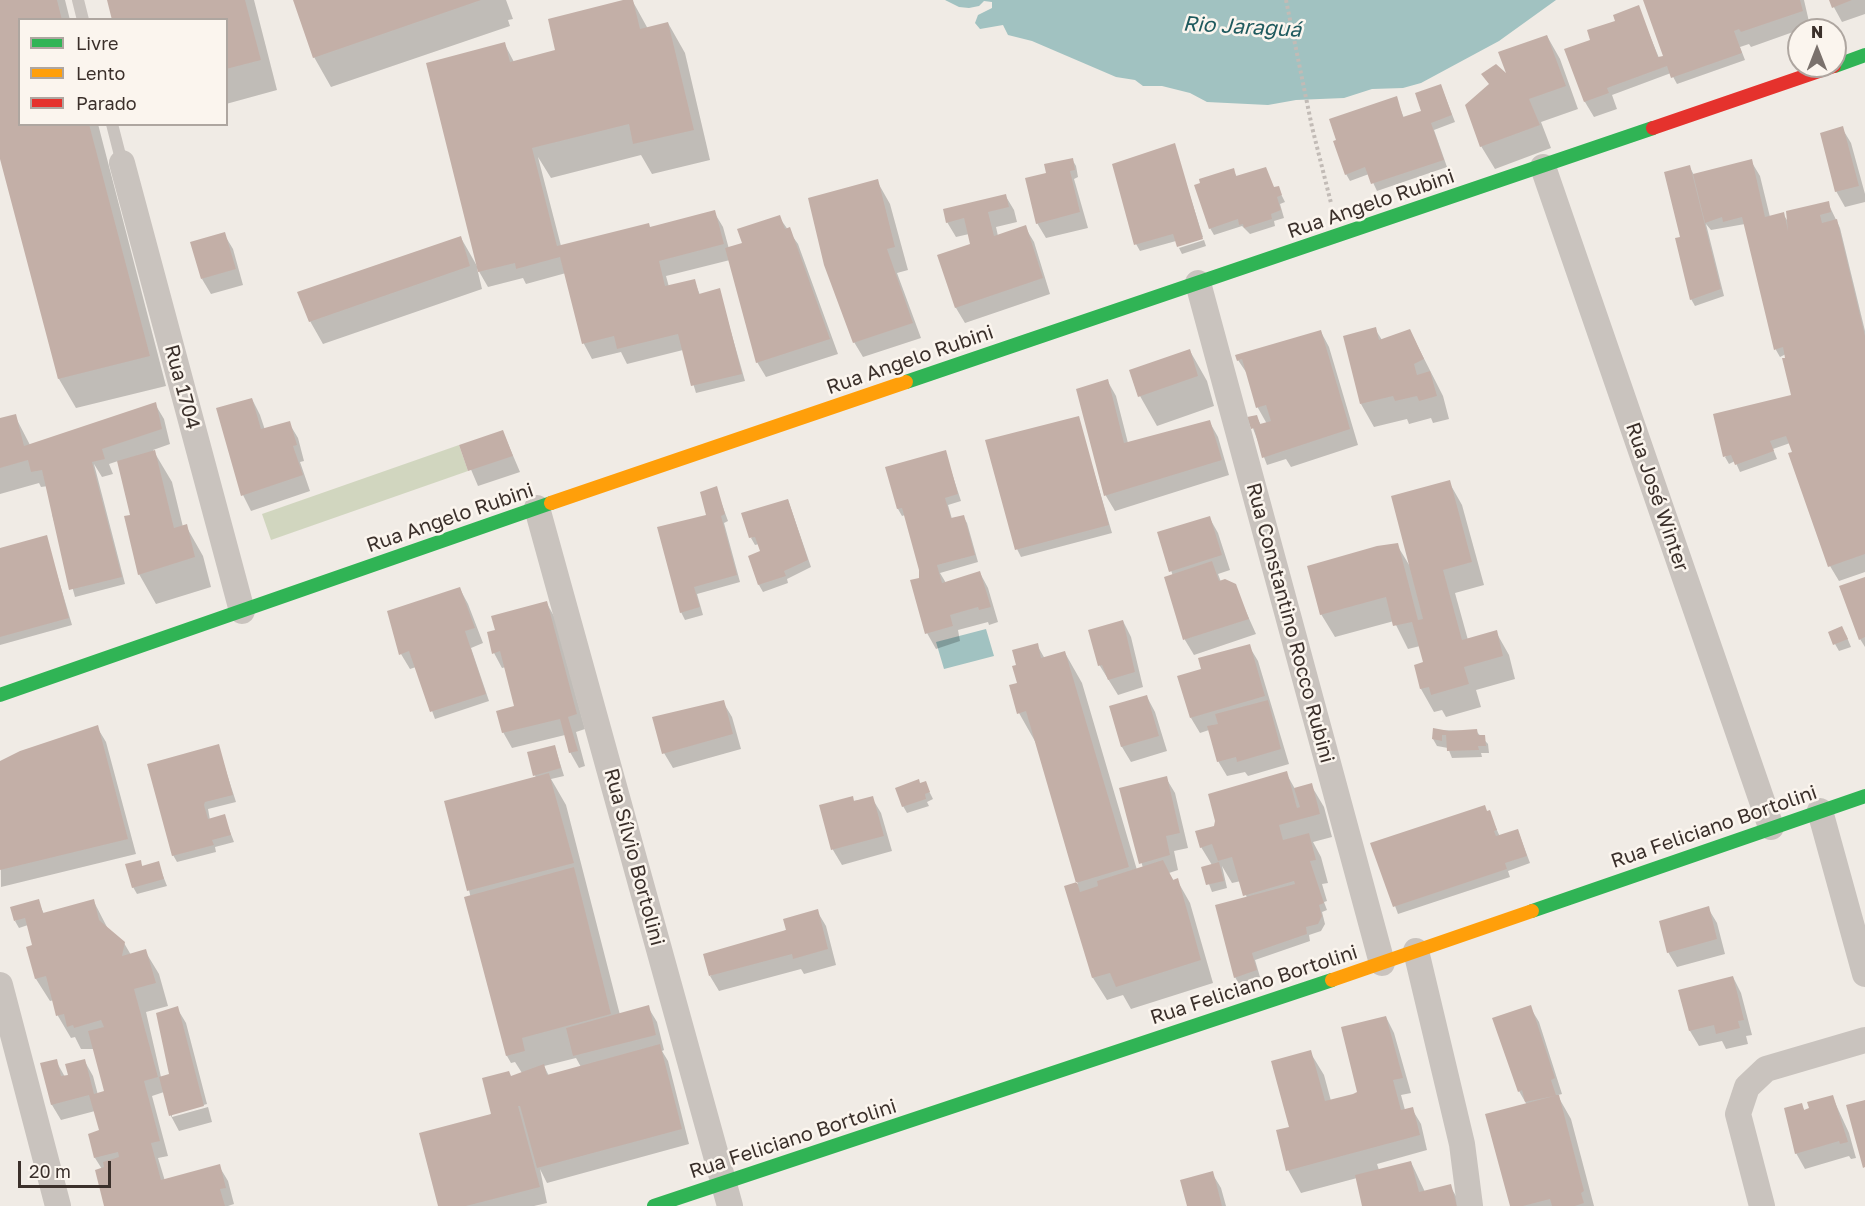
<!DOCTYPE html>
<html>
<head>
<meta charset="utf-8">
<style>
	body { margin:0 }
	#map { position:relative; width:1865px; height:1206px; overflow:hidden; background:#f0ebe5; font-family:"Golos Text",sans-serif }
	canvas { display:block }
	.legend { position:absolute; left:18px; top:18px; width:210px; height:108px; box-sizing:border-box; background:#fbf5ee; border:2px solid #aea6a0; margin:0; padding:8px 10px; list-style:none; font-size:18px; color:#3b302b }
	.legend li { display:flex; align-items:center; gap:12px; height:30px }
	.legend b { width:30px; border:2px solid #aea6a0 }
	.north { position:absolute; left:1787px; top:18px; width:60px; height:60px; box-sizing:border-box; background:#fbf5ee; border:2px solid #aea6a0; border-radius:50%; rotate:0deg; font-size:16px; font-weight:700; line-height:24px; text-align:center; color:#3b302b }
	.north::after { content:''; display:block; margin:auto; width:21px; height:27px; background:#7a716c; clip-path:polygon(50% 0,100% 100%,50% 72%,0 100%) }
	.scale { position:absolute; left:18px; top:1161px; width:93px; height:27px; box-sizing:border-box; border:3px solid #3b302b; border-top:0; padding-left:8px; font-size:18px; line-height:21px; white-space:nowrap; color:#3b302b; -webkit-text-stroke:4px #fbf5ee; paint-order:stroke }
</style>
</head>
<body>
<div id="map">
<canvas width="1865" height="1206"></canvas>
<ul class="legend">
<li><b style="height:8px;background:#30b455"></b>Livre</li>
<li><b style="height:8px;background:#ff9f0a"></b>Lento</li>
<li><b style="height:8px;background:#e5322d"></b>Parado</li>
</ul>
<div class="north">N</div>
<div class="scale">20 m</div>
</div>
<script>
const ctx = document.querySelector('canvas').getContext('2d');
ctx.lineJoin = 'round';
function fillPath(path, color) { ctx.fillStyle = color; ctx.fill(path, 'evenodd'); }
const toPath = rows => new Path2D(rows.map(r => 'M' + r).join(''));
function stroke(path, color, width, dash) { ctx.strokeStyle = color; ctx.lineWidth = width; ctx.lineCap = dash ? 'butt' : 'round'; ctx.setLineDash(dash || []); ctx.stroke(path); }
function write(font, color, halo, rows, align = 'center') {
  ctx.font = font + ' "Golos Text",sans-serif'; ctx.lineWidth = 5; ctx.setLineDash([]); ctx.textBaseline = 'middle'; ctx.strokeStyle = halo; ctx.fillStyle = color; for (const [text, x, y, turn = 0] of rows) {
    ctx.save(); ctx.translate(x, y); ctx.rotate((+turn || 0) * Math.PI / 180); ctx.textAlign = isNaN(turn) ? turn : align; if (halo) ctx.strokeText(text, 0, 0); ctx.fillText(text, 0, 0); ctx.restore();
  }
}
fillPath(toPath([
	[459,445,468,471,271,540,262,514]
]), '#d1d6bf');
fillPath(toPath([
	[945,0,1556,0,1499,41,1421,83,1403,88,1372,89,1344,98,1296,100,1268,105,1207,102,1190,93,1162,86,1143,86,1135,80,1116,77,1032,41,1008,35,1003,25,980,29,975,23,978,15,992,8,992,2,984,1,979,6,969,8,959,7],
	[986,629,994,656,944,669,936,642]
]), '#a1c2c1');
fillPath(toPath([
	[0,0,65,0,70,20,20,20,20,124,98,124,166,386,76,408,59,379,0,153],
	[109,0,254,0,277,90,226,104,226,20],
	[295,0,506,0,513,19,508,20,510,26,331,87,314,57],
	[629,0,632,0,648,29,668,23,685,53,710,160,652,174,641,155,551,178,538,157,561,246,651,229,714,212,723,227,729,249,744,244,779,217,798,244,838,354,766,377,757,362,730,260,666,276,669,287,694,280,700,295,719,290,745,381,696,393,683,350,627,364,621,352,592,359,584,344,566,273,526,284,523,278,488,287,477,268,482,289,323,344,310,321,461,238,477,266,504,43,514,62,557,51],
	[1645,0,1804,0,1810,26,1751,47,1749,44,1740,47,1745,60,1677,84,1671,73,1612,95,1617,109,1594,117,1585,102,1566,50,1589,41,1638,7,1659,58,1665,57],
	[1830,0,1865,0,1865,14,1842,22],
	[1547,36,1560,59,1578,109,1541,122,1551,148,1495,169,1481,146,1490,85,1483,74,1510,78],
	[1441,86,1455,122,1434,130,1447,167,1377,191,1369,174,1350,181,1346,174,1396,98,1404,118,1422,112],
	[1842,128,1851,143,1865,194,1865,202,1845,207,1836,191],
	[1174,145,1203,237,1178,245,1176,241,1140,251,1136,244],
	[1072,159,1076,166,1078,177,1074,179,1088,228,1046,238,1037,223,1049,174],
	[1751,161,1760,176,1770,217,1783,214,1789,223,1828,203,1840,228,1865,331,1865,572,1839,581,1830,566,1790,443,1773,449,1777,459,1740,472,1735,461,1729,464,1725,457,1792,396,1786,354,1780,357,1776,350,1745,224,1711,230,1706,224,1724,296,1695,306,1691,299,1682,238,1689,166,1694,175],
	[1233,170,1237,177,1278,188,1285,202,1280,204,1284,218,1274,221,1275,226,1250,234,1242,226,1214,235,1210,228],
	[877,181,890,204,908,270,897,273,921,338,863,357,854,342],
	[1005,195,1014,210,1017,222,996,227,998,236,1025,227,1034,242,1050,294,965,323,956,308,939,255,972,245,969,234,956,237,947,222],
	[224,234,233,249,243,285,211,294,202,279],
	[1204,240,1206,246,1182,254,1179,248],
	[1375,329,1382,340,1410,331,1443,396,1449,419,1433,423,1431,418,1409,424,1407,419,1374,427,1361,404],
	[1321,332,1329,347,1358,445,1291,467,1286,459,1267,465,1249,418,1256,416,1261,425,1267,424,1258,408,1248,375,1238,360],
	[1190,351,1207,381,1214,406,1157,426,1140,396,1131,371],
	[1107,380,1116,396,1128,443,1209,421,1218,437,1229,475,1115,511,1106,496,1078,390],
	[252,399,260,415,265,430,289,423,298,438,304,461,300,462,310,491,251,511,243,495,218,409],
	[155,404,164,419,170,444,153,450,172,482,183,527,186,526,203,556,211,587,156,604,139,574,131,516,118,461,109,464,113,474,102,477,94,464,125,584,75,597,52,514,54,513,48,486,41,487,39,483,0,494,0,420,15,416,30,445],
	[1078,418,1112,533,1021,557,1017,549],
	[503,432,520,472,478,486,461,446],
	[945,452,961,501,948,505,952,519,963,516,967,523,978,562,940,573,946,583,980,573,988,588,998,622,989,625,988,622,958,630,960,641,936,649,927,633,921,571,905,515,902,516,898,509,887,468],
	[1449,482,1462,505,1484,585,1455,593,1468,640,1496,632,1509,655,1515,679,1476,690,1481,707,1446,717,1442,710,1434,712,1421,689,1416,666,1425,663,1420,646,1408,649,1394,621,1335,637,1321,614,1397,545,1411,568],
	[716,488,728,521,724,523,740,582,697,594,703,615,685,620,681,612],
	[788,500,811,567,787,579,788,583,763,592,759,585,762,552,759,544,755,545,751,538],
	[1209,517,1218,533,1230,570,1218,574,1221,582,1234,585,1256,634,1194,655,1185,640,1166,578,1173,576,1158,533],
	[46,537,72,625,0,645,0,549],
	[1865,578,1865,647,1860,639],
	[460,589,468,604,483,643,471,648,489,701,435,719,416,667,410,669,401,654],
	[546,602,555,618,585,729,576,732,585,766,579,768,570,752,565,735,512,748,503,732,516,707,506,667,502,668,494,653],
	[1123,621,1131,637,1143,687,1118,695,1100,666,1090,631],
	[1846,635,1851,647,1839,651,1835,644],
	[1037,645,1045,659,1065,653,1082,683,1137,870,1143,868,1121,789,1166,778,1175,793,1188,848,1174,851,1178,870,1169,873,1174,881,1177,880,1190,903,1213,983,1131,1009,1123,995,1107,1000,1093,978,1066,887,1078,884,1036,743,1019,713,1011,686,1019,684],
	[1249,646,1258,661,1289,764,1248,776,1245,772,1227,776,1218,761,1209,730,1200,733,1191,718,1203,670],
	[1147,697,1155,712,1167,751,1131,762,1122,747,1110,707],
	[723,702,732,717,741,749,673,768,664,753],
	[97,727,106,742,136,854,1,887,0,763],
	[1434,730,1476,731,1488,744,1489,753,1481,753,1482,757,1452,758,1448,748,1437,746,1433,739],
	[218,746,236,802,208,809,210,820,224,816,234,842,215,847,216,852,177,862,173,855],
	[555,747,564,776,551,779,566,805,620,1015,648,1007,657,1022,664,1050,662,1051,668,1061,689,1144,547,1183,540,1169,547,1203,534,1206,440,1206,511,1077,522,1073,515,1062,511,1063,507,1056,469,890,536,778,535,775],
	[576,1058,581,1067,549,1076,544,1066],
	[1286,773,1295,789,1311,785,1324,807,1332,837,1313,842,1321,857,1328,883,1322,884,1327,901,1324,902,1327,910,1322,912,1325,924,1321,931,1309,935,1310,941,1255,960,1260,977,1239,984,1235,977,1247,898,1241,881,1232,883,1222,866,1227,888,1212,892,1203,868,1212,865,1201,847,1216,827],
	[925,783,933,799,927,802,929,806,907,813,903,806],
	[872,798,881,813,892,851,842,865,833,850,821,806],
	[1489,812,1500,837,1518,831,1530,863,1508,871,1510,877,1398,914,1372,844],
	[140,862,143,867,158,863,167,886,137,894,133,887],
	[93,900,108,929,124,943,131,955,145,951,159,974,168,1006,146,1012,161,1077,171,1075,157,1014,177,1008,186,1023,207,1104,172,1114,172,1117,208,1107,212,1122,179,1131,171,1116,164,1092,152,1096,168,1156,158,1158,165,1181,219,1166,228,1181,234,1204,228,1206,106,1206,102,1169,95,1158,100,1132,95,1111,61,1120,52,1105,41,1064,56,1061,65,1077,70,1076,84,1060,93,1076,98,1095,106,1093,94,1049,81,1049,75,1037,71,1038,58,1016,54,1000,50,1001,36,979,34,946,28,925,19,928,15,921,38,901,44,914],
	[1708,908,1717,923,1725,954,1677,967,1668,952],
	[817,911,826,926,836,965,804,974,801,969,719,991,710,976],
	[1733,977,1741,993,1752,1035,1746,1036,1748,1044,1726,1049,1722,1041,1699,1046,1690,1031,1679,992],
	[1530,1007,1539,1022,1562,1094,1558,1095,1559,1098,1571,1119,1594,1206,1512,1206,1527,1105,1519,1091,1494,1019],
	[1386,1017,1394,1033,1411,1093,1401,1095,1405,1110,1412,1109,1421,1124,1427,1150,1377,1164,1379,1170,1411,1162,1425,1192,1450,1186,1462,1206,1364,1206,1357,1178,1301,1193,1288,1170,1291,1128,1310,1052,1324,1075,1331,1101,1359,1093],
	[1832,1096,1849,1133,1856,1158,1851,1159,1849,1156,1805,1169,1796,1153,1801,1105,1805,1111],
	[1212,1173,1221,1188,1226,1206,1188,1206]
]), '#0003');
fillPath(toPath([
	[0,0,57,0,62,20,20,20,20,124,89,124,150,356,58,379,0,159],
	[107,0,245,0,261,60,226,69,226,20,112,20],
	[293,0,481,0,313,58],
	[623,0,633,0,640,29,668,22,694,130,633,144,629,124,532,148,557,246,649,223,650,227,715,210,724,244,659,261,665,286,695,279,699,294,720,288,742,374,691,386,678,334,617,349,614,336,582,344,560,257,516,269,515,263,478,272,426,63,505,42,510,62,555,50,548,19],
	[1643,0,1800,0,1803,11,1741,32,1739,29,1734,31,1742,53,1671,78,1667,66,1607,88,1609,93,1584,102,1564,49,1590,40,1587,30,1615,21,1613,15,1639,5,1658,57,1663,56],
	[1829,0,1852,0,1832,8],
	[1547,35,1566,86,1529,99,1540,125,1480,147,1465,105,1489,84,1481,74,1496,64,1506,73,1498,52],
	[1441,84,1452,115,1431,123,1444,160,1371,184,1365,167,1345,175,1333,141,1336,140,1329,119,1397,96,1403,117,1421,111,1415,93],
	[1843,126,1859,186,1835,192,1820,133],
	[1175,143,1203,239,1177,247,1173,234,1134,245,1112,164],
	[1073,158,1075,170,1070,171,1080,212,1036,224,1025,178,1046,173,1044,164],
	[1752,159,1765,217,1784,212,1788,231,1786,211,1829,201,1831,212,1820,215,1822,223,1837,219,1865,336,1865,554,1828,567,1788,453,1792,452,1786,436,1770,441,1774,451,1735,465,1731,455,1723,457,1713,414,1791,395,1782,358,1785,358,1783,347,1774,350,1742,217,1723,222,1722,217,1705,223,1693,174],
	[1690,165,1721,289,1690,300,1675,238,1680,237,1664,172],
	[1266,167,1274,187,1279,186,1282,195,1277,197,1281,210,1271,214,1272,219,1244,228,1243,224,1239,225,1238,219,1209,229,1194,185,1200,183,1199,179,1234,168,1236,176],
	[878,179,895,247,887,249,913,323,853,343,824,265,808,198],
	[1006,194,1009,207,988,212,994,236,1026,225,1043,278,955,308,937,255,970,244,964,218,946,223,943,209],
	[780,215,785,229,790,227,830,339,756,363,725,248,742,243,737,229],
	[225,232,236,269,201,279,190,242],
	[461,236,470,266,309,322,297,292],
	[1376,327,1379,340,1410,329,1424,359,1414,364,1417,375,1430,371,1437,396,1419,401,1417,396,1395,401,1393,396,1360,404,1343,336],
	[1321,330,1350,429,1262,458,1254,428,1251,429,1247,417,1257,415,1260,424,1271,421,1266,405,1256,408,1242,359,1237,361,1235,355],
	[1190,349,1198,376,1138,397,1129,370],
	[1108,379,1124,443,1210,420,1222,460,1104,496,1076,389],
	[252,398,261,429,290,421,297,445,293,446,303,475,241,496,216,408],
	[156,402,162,429,102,449,105,459,92,462,122,577,69,590,42,470,31,472,28,460,0,468,0,418,16,414,24,446],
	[1079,416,1109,525,1015,550,985,440],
	[503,430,513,456,468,471,459,445],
	[155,450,174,528,187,524,195,557,138,575,124,516,130,515,117,461],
	[946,450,958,494,945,498,951,518,964,515,975,555,937,565,942,583,980,571,991,607,979,610,978,607,950,615,953,626,925,634,910,580,919,578,919,570,902,508,897,509,885,467],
	[1450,480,1472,562,1443,570,1462,640,1497,630,1503,656,1464,667,1469,684,1431,695,1429,687,1420,689,1414,665,1423,662,1412,622,1393,626,1386,597,1320,615,1307,566,1377,546,1398,543,1418,620,1423,619,1391,496],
	[717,486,725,514,721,516,737,575,694,587,700,607,680,613,657,527,706,515,700,492],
	[788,499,808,560,784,571,786,576,758,585,748,556,760,551,755,537,749,538,741,513],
	[1210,516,1222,555,1169,572,1157,532],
	[47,535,69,618,0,637,0,548],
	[1212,561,1219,581,1225,579,1236,584,1249,619,1183,640,1164,577],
	[1865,577,1865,637,1859,640,1839,586],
	[460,587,475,628,465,631,486,694,430,712,409,651,399,655,387,611],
	[547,601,577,714,568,717,578,751,569,753,560,719,502,733,496,711,514,706,500,651,492,654,487,632,495,630,491,616],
	[1123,620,1135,672,1108,680,1102,665,1098,666,1088,630],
	[1842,626,1848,639,1833,645,1828,632],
	[1038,643,1041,658,1065,651,1129,867,1076,883,1026,711,1017,714,1009,685,1017,683,1012,666,1016,665,1012,650],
	[1250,644,1265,696,1190,718,1177,676,1201,669,1198,658],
	[1147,695,1159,736,1121,747,1109,706],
	[724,700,733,734,662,754,652,717],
	[1268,700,1281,749,1237,762,1236,757,1217,762,1207,726,1218,724,1215,714],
	[98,725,128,839,0,870,0,761,20,751],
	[1433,728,1449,731,1477,729,1478,735,1485,735,1486,746,1478,746,1479,750,1447,751,1446,735,1442,735,1442,741,1432,739],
	[219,744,233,795,205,802,204,805,208,819,225,814,231,835,212,840,214,845,172,856,147,764],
	[555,745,561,768,533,776,527,752],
	[1287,771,1297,808,1300,807,1294,788,1312,783,1320,814,1279,825,1283,840,1309,833,1316,860,1310,861,1324,903,1319,905,1322,916,1318,924,1306,927,1307,934,1252,953,1257,970,1234,978,1215,905,1295,884,1294,881,1243,896,1232,857,1218,861,1212,844,1200,848,1195,831,1214,826,1215,821,1208,794],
	[549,773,574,863,467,891,444,801],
	[1167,776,1180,833,1166,836,1170,855,1139,864,1119,788],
	[919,779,920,783,926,781,930,792,925,794,926,799,902,807,895,788],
	[853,796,854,801,873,796,884,836,831,850,819,805],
	[1485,805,1487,811,1490,810,1497,830,1494,831,1496,836,1518,829,1527,856,1505,863,1507,869,1393,907,1370,843],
	[141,860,142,866,159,861,164,879,132,888,125,864],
	[1163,860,1173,880,1178,878,1201,960,1116,987,1110,973,1092,978,1064,886,1077,882,1080,892,1098,886,1097,881],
	[1219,862,1224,881,1206,885,1201,867],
	[574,867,611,1014,522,1038,525,1051,506,1056,464,897],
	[39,899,43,913,94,899,99,920,125,942,122,956,146,949,156,983,134,989,158,1077,144,1081,160,1141,151,1143,161,1180,220,1164,226,1188,220,1189,225,1206,104,1206,95,1170,104,1167,103,1162,119,1157,118,1152,94,1158,88,1134,99,1130,89,1095,51,1105,40,1063,57,1059,61,1076,68,1075,65,1064,85,1059,94,1094,104,1091,88,1031,104,1027,101,1020,74,1028,73,1025,67,1027,64,1014,56,1016,46,976,35,979,26,947,32,945,25,918,14,921,10,907],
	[1709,906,1717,939,1667,953,1659,921],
	[818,909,828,949,793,959,792,954,709,976,703,954,786,930,783,919],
	[1733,976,1744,1020,1738,1021,1740,1028,1716,1034,1714,1025,1689,1031,1678,990],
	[649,1005,656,1035,573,1056,566,1028],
	[1531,1005,1555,1078,1551,1080,1556,1095,1559,1095,1584,1191,1581,1193,1584,1203,1575,1206,1552,1206,1550,1199,1523,1206,1510,1206,1485,1114,1554,1096,1525,1102,1522,1090,1518,1092,1492,1018],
	[178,1006,204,1106,169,1116,159,1077,169,1074,156,1013],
	[1386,1016,1403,1078,1393,1080,1401,1110,1413,1107,1420,1135,1286,1171,1276,1130,1289,1127,1271,1061,1311,1050,1325,1101,1353,1094,1357,1092,1341,1027],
	[660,1044,682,1129,537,1168,520,1106,518,1106,540,1187,466,1206,438,1206,419,1133,491,1114,482,1078,509,1071,511,1076,544,1064,547,1075],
	[1833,1095,1848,1142,1840,1144,1839,1141,1795,1154,1784,1108,1802,1103,1804,1110,1809,1108,1807,1102],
	[1865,1100,1865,1167,1863,1168,1846,1105],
	[1411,1161,1419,1192,1451,1184,1457,1206,1362,1206,1355,1175],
	[1213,1171,1222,1206,1187,1206,1180,1180]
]), '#c3afa7');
stroke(toPath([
	[1286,0,1312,127,1331,203]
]), '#c2bbb6', 4, [3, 3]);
stroke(toPath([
	[78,0,83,20],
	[112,124,122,163]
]), '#c9c3be', 12);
stroke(toPath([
	[122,163,242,611],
	[1543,167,1771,827],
	[1198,283,1382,963],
	[537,508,730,1206],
	[1820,811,1865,974],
	[1416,951,1462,1144,1470,1206],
	[0,985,58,1206],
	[1762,1206,1738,1114,1747,1087,1766,1069,1865,1040]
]), '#c9c3be', 26);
stroke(toPath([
	[1835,66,1865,55],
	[906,382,1653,128],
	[0,695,551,503],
	[1532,911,1865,796],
	[654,1206,1332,980]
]), '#30b455', 14);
stroke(toPath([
	[551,503,906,382],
	[1332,980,1532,911]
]), '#ff9f0a', 14);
stroke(toPath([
	[1653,128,1834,66]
]), '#e5322d', 14);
write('20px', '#3b302b', '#fbf5ee', [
	["Rua Angelo Rubini",1371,204,-19],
	["Rua Angelo Rubini",910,360,-19],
	["Rua 1704",182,387,75],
	["Rua José Winter",1657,497,71],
	["Rua Angelo Rubini",450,518,-19],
	["Rua Constantino Rocco Rubini",1290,623,75],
	["Rua Feliciano Bortolini",1714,827,-19],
	["Rua Sílvio Bortolini",634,857,75],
	["Rua Feliciano Bortolini",1254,985,-18],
	["Rua Feliciano Bortolini",793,1139,-18]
]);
write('italic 21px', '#1f5a5e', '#fbf5ee', [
	["Rio Jaraguá",1242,27,3]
]);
</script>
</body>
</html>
